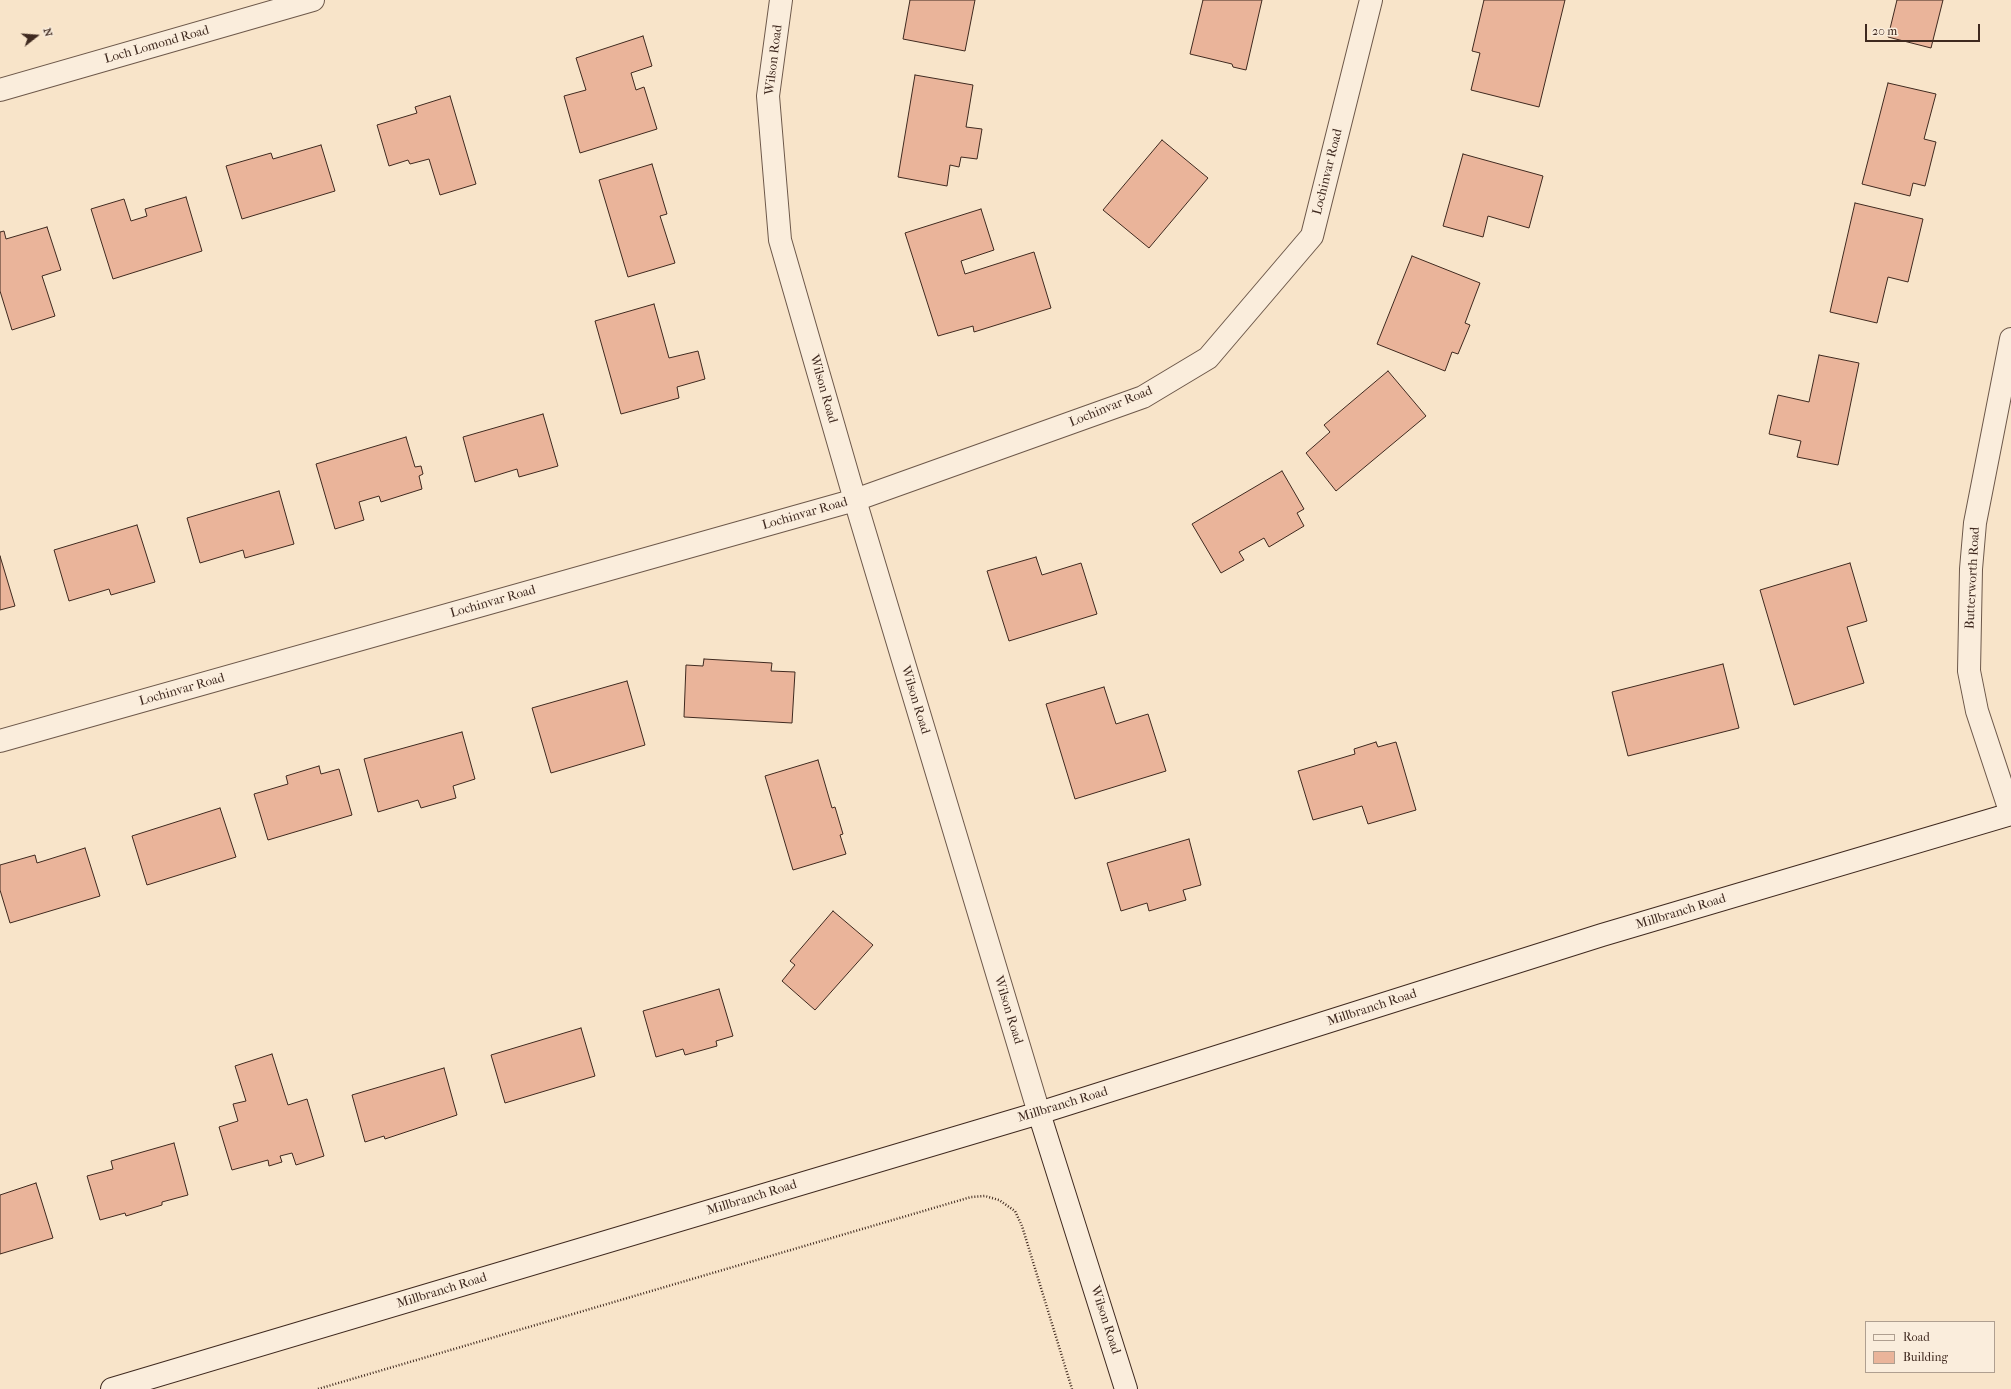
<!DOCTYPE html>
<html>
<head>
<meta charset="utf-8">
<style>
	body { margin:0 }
	#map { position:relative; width:2011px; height:1389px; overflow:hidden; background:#f8e4c9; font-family:"IM FELL French Canon",serif }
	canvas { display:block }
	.legend { position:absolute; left:1865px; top:1321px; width:130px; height:52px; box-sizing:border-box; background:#faeddc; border:1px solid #af9f90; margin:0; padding:5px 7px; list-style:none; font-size:12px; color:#3f291f }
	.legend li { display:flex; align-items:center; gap:8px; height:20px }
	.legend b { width:20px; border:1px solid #af9f90 }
	.north { position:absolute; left:16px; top:16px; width:40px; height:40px; -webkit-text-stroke:3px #faeddc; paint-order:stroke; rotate:73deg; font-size:11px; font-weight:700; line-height:16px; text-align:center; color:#3f291f }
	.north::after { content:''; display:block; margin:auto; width:14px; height:18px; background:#3f291f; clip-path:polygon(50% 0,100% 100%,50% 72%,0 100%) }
	.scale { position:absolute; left:1865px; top:24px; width:115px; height:18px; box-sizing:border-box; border:2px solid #3f291f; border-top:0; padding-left:5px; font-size:12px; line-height:14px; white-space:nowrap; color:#3f291f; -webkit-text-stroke:3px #faeddc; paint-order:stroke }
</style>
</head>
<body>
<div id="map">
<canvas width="2011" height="1389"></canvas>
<ul class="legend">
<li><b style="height:5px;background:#faeddc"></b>Road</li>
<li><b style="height:11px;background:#eab49a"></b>Building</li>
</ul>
<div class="north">N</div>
<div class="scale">20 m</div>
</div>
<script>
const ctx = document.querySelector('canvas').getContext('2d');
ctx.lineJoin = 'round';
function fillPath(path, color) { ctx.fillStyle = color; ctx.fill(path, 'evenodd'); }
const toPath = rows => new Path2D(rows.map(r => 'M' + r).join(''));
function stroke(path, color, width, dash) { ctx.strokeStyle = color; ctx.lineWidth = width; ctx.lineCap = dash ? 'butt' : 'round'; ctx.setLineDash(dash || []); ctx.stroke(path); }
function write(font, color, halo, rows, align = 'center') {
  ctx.font = font + ' "IM FELL French Canon",serif'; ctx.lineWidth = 4; ctx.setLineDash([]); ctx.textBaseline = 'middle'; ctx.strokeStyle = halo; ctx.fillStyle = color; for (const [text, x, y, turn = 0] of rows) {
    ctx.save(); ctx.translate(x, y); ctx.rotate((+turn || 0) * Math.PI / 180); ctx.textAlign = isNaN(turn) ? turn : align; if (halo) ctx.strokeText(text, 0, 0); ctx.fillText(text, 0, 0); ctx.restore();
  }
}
const building = toPath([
	[910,0,975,0,965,51,903,39,910,0],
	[1203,0,1262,0,1246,70,1233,67,1232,64,1190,54,1203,0],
	[1484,0,1565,0,1539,107,1471,90,1480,53,1472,51,1484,0],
	[1897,0,1943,0,1931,48,1888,37,1897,0],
	[643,36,652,66,631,73,636,90,644,87,657,129,580,153,564,96,586,90,576,58,643,36],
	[915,75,973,85,966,127,982,129,977,159,961,157,959,167,950,165,947,186,898,177,915,75],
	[1888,83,1936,94,1924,139,1936,142,1925,186,1913,183,1910,196,1862,184,1888,83],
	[450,96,476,184,440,195,429,159,410,164,408,160,389,166,377,125,417,113,415,107,450,96],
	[1162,140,1208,178,1149,248,1103,210,1162,140],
	[321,145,335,191,242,219,226,166,271,153,273,159,321,145],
	[1463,154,1543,176,1529,228,1488,216,1483,237,1443,226,1463,154],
	[652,164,667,214,660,216,675,263,628,277,599,180,652,164],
	[186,197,202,251,113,279,91,209,124,199,131,221,147,216,145,209,186,197],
	[1855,203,1923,219,1908,282,1888,277,1877,323,1830,312,1855,203],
	[981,209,994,250,961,261,965,274,1034,252,1051,308,974,332,973,326,938,336,905,233,981,209],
	[47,227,61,270,42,276,55,316,12,330,0,291,0,232,4,231,6,239,47,227],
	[1412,256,1480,283,1465,323,1470,325,1458,354,1452,352,1445,371,1377,344,1412,256],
	[654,304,669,358,698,351,705,379,677,387,679,398,621,414,595,321,654,304],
	[1819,355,1859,363,1838,465,1797,457,1801,441,1769,434,1778,395,1809,402,1819,355],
	[1388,371,1426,416,1336,491,1306,453,1330,432,1324,425,1388,371],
	[543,414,558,466,519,477,517,469,475,482,463,437,543,414],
	[406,437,415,467,421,466,423,474,419,476,422,489,381,502,379,496,359,502,364,520,335,529,316,464,406,437],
	[1282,471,1304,509,1297,513,1304,526,1269,547,1264,538,1239,552,1244,560,1221,573,1192,524,1282,471],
	[279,491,294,544,245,558,243,550,200,563,187,518,279,491],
	[137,525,155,582,111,595,109,589,69,601,54,550,137,525],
	[0,556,15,606,0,610,0,556],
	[1036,557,1042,575,1081,563,1097,614,1009,641,987,571,1036,557],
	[1850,563,1867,621,1847,627,1864,683,1794,705,1760,590,1850,563],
	[704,659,772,663,771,671,795,672,792,723,684,717,686,665,703,666,704,659],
	[1723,664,1739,728,1628,756,1612,692,1723,664],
	[627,681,645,745,551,773,532,708,627,681],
	[1104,687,1116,724,1148,714,1166,771,1075,799,1046,704,1104,687],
	[462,732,475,779,453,786,456,798,421,808,418,800,378,812,364,759,462,732],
	[1376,742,1378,747,1396,742,1416,810,1368,824,1362,806,1313,820,1298,771,1355,754,1354,749,1376,742],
	[818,760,832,808,835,807,843,834,840,835,846,854,793,870,765,776,818,760],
	[319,766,321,774,339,769,352,815,268,840,254,794,288,784,286,776,319,766],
	[220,808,236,857,147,885,132,836,220,808],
	[1189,839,1201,885,1183,890,1186,900,1149,911,1147,903,1121,911,1107,863,1189,839],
	[85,848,100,896,10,923,0,890,0,865,35,855,37,863,85,848],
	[833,911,873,945,815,1010,782,981,795,965,790,961,833,911],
	[719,989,733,1036,716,1041,717,1046,685,1055,683,1049,656,1057,643,1011,719,989],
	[581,1028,595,1076,505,1103,491,1055,581,1028],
	[272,1054,288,1105,307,1099,324,1156,296,1165,292,1153,280,1156,282,1162,269,1166,268,1160,232,1170,219,1127,238,1121,233,1104,246,1101,235,1066,272,1054],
	[444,1068,457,1115,385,1139,384,1136,365,1142,352,1095,444,1068],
	[174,1143,188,1195,162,1202,162,1205,126,1216,125,1213,100,1220,87,1176,113,1169,111,1161,174,1143],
	[36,1183,53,1238,0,1254,0,1195,36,1183]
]);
fillPath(building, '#eab49a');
stroke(building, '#3f291f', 1);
const street = toPath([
	[781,0,768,96,780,240,855,500,1039,1113],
	[0,90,313,0],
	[0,741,855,500,1143,397,1208,358,1312,236,1371,0],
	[2011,814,1977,711,1969,671,1971,569,1975,523,2011,339]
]);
const secondary = toPath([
	[1039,1113,1126,1389],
	[112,1389,1039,1113,1602,935,2011,814]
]);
stroke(street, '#6d584a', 24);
stroke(secondary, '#3f291f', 24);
stroke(toPath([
	[318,1389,971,1197,985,1196,999,1200,1015,1211,1022,1226,1072,1389]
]), '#3f291f', 2.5, [1, 2]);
stroke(street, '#faeddc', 22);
stroke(secondary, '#faeddc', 22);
write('13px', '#3f291f', '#faeddc', [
	["Loch Lomond Road",157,45,-16],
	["Wilson Road",774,60,-83],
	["Lochinvar Road",1328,172,-76],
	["Wilson Road",823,389,74],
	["Lochinvar Road",1111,407,-22],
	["Lochinvar Road",805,514,-16],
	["Butterworth Road",1973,578,-87],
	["Lochinvar Road",493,602,-16],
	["Lochinvar Road",182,690,-16],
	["Wilson Road",915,700,73],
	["Millbranch Road",1681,912,-17],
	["Millbranch Road",1372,1008,-18],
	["Wilson Road",1008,1010,73],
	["Millbranch Road",1063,1105,-17],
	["Millbranch Road",752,1198,-17],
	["Millbranch Road",442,1291,-17],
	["Wilson Road",1105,1320,72]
]);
</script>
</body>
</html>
